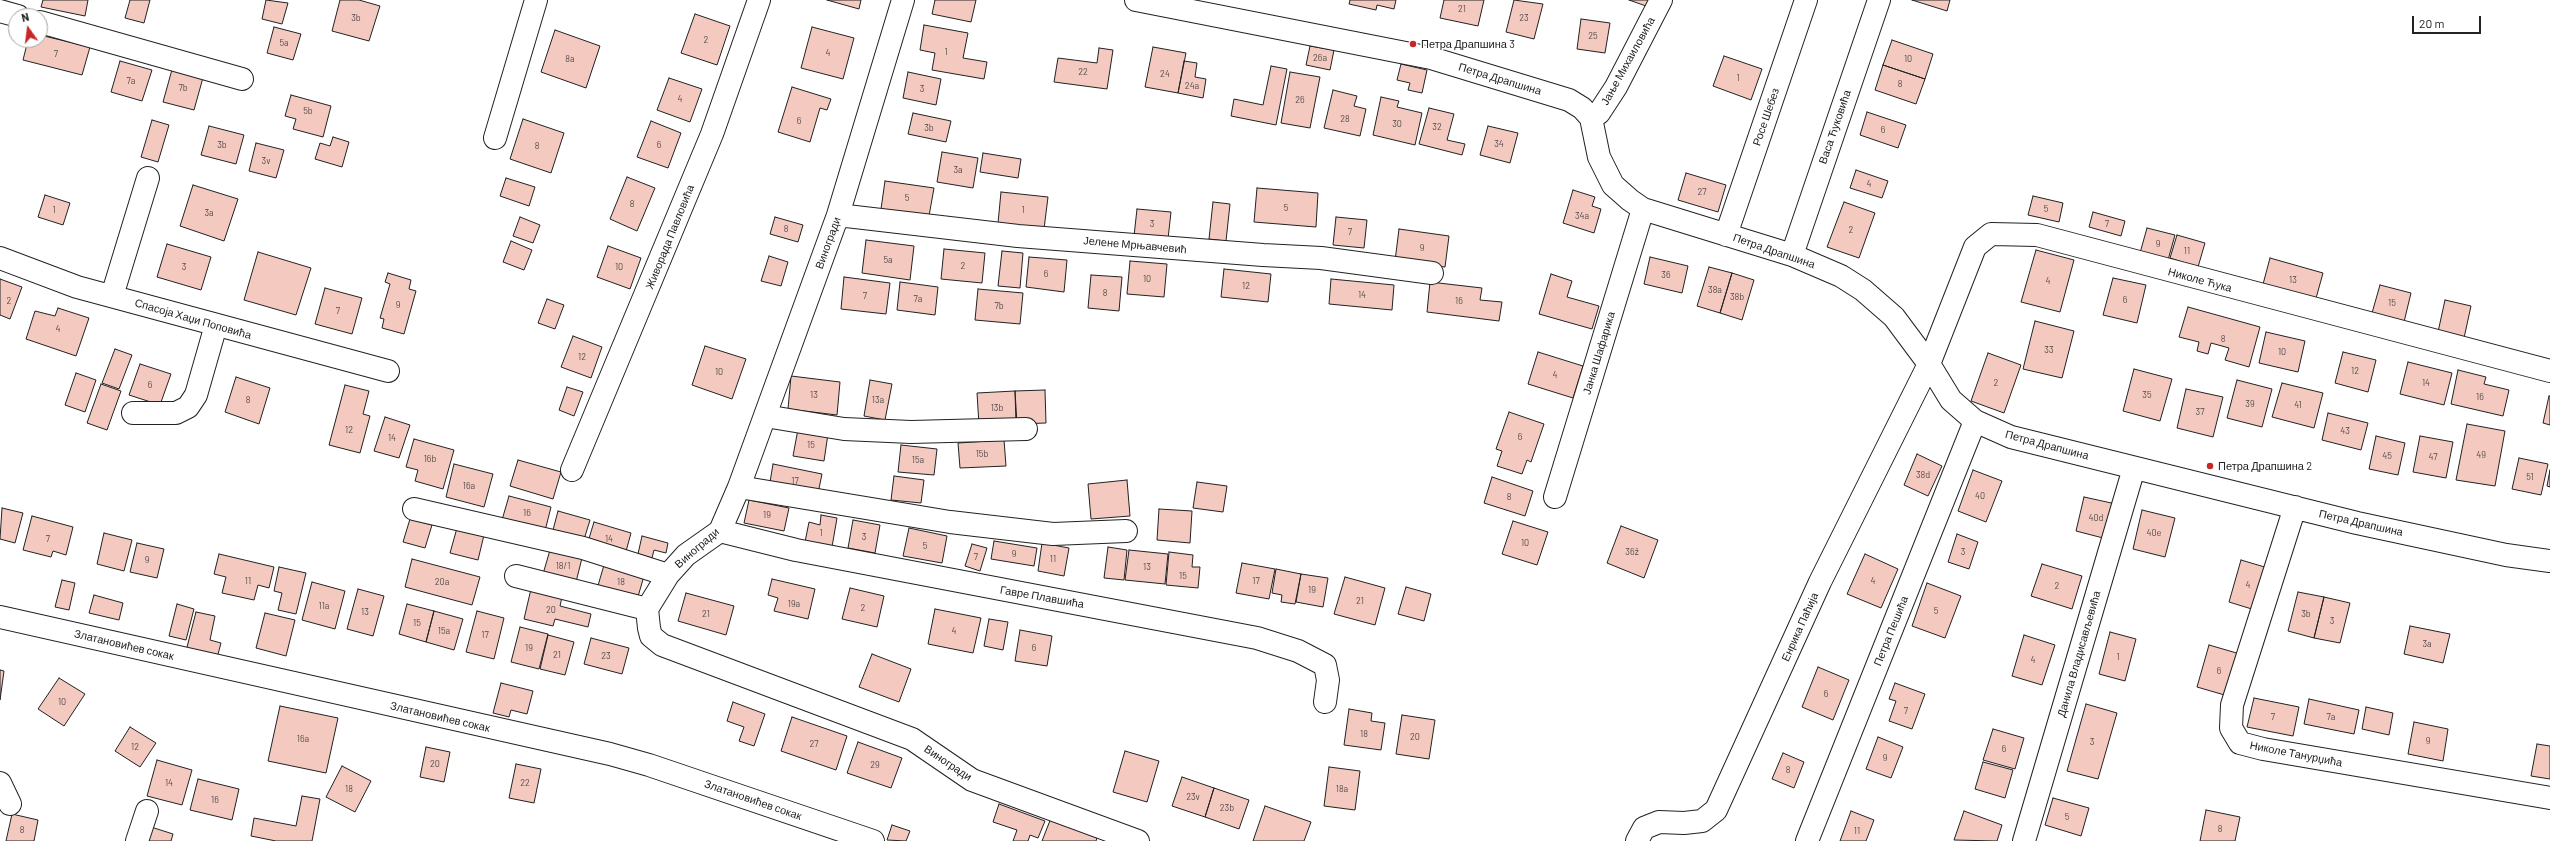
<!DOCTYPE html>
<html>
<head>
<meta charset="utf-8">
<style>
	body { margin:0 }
	#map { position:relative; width:2550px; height:841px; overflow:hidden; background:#fff; font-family:Barlow,sans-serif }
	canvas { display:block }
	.north { position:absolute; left:8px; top:8px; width:40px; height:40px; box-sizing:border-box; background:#fff; border:1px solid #a7a7a7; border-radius:50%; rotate:346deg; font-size:11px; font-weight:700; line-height:16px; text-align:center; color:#222 }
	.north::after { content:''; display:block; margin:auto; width:14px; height:18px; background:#c62828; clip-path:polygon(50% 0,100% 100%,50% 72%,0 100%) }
	.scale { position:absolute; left:2412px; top:16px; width:69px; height:18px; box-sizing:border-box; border:2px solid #222; border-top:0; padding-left:5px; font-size:12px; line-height:14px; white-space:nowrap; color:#222; -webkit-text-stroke:3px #fff; paint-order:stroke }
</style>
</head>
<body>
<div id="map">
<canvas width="2550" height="841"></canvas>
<div class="north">N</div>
<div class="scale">20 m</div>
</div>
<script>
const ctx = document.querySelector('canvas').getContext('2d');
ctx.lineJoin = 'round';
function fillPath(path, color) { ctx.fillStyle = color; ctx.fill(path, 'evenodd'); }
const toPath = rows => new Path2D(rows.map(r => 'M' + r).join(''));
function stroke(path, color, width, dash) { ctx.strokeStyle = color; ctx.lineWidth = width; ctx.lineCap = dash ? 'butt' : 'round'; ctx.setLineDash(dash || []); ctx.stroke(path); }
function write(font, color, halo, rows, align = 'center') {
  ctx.font = font + ' Barlow,sans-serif'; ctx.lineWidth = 3; ctx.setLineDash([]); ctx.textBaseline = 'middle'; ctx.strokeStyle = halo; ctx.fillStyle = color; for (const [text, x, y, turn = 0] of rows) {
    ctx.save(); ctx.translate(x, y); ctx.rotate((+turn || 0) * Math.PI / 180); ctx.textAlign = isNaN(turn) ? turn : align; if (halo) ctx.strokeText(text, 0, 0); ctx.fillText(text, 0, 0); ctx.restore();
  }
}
const building = toPath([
	[43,0,88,0,85,16,41,7,43,0],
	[130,0,150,0,144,23,125,18,130,0],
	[266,0,288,3,282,24,262,19,266,0],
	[340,0,359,0,380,6,369,41,332,31,340,0],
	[827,0,861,0,859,9,827,0],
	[935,0,976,0,971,22,932,14,935,0],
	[1350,0,1396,0,1394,9,1377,5,1376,10,1349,4,1350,0],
	[1444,0,1484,0,1478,26,1440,18,1444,0],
	[1514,0,1543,4,1534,39,1506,32,1514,0],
	[1629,0,1649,0,1646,6,1629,0],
	[1912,0,1950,0,1947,11,1912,0],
	[695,14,730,26,717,65,681,53,695,14],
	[1581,19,1610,23,1605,53,1577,49,1581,19],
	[924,25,968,33,963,58,987,62,984,79,932,70,935,53,920,50,924,25],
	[274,27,301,34,293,60,267,53,274,27],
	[812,27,854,38,843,79,801,68,812,27],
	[555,30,600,46,586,88,541,72,555,30],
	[40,35,90,47,82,75,23,60,28,40,40,40,40,35],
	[1892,40,1933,54,1925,79,1883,65,1892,40],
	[1310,46,1334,50,1330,70,1306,65,1310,46],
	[1153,47,1186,53,1178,93,1145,87,1153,47],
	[1099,48,1113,50,1107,89,1054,82,1058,58,1097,63,1099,48],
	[1724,56,1762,69,1751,100,1713,86,1724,56],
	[120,61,152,70,142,101,111,92,120,61],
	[1184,61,1197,63,1195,77,1206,79,1203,98,1178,93,1184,61],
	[1401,64,1427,70,1422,93,1408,90,1410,83,1397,80,1401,64],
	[1883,65,1925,79,1916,104,1875,90,1883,65],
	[173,66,204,74,194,110,163,102,173,66],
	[1271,66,1287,69,1276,125,1231,116,1234,99,1263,105,1271,66],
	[908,72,941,79,936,105,903,98,908,72],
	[1290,72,1320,77,1310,128,1281,123,1290,72],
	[669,78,702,89,690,122,657,110,669,78],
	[792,87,831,99,827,110,820,108,810,142,778,132,792,87],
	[1333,90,1357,96,1354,106,1366,109,1360,136,1324,128,1333,90],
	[291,95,331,106,323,137,293,129,296,119,285,116,291,95],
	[1381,97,1399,101,1397,107,1422,113,1415,145,1373,135,1381,97],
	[1429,108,1454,114,1447,140,1465,144,1462,155,1419,144,1429,108],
	[1867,112,1906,125,1898,148,1860,135,1867,112],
	[913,113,951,121,946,142,908,134,913,113],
	[523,119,564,133,551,173,510,159,523,119],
	[152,120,169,125,158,162,141,157,152,120],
	[651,121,681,133,668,168,637,157,651,121],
	[209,126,244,135,236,164,201,155,209,126],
	[1488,126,1518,133,1510,163,1480,155,1488,126],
	[333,137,349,142,342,167,315,159,320,143,330,146,333,137],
	[256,143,284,150,276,178,249,171,256,143],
	[942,152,978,158,973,188,937,182,942,152],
	[983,153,1021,159,1018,178,980,172,983,153],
	[1856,170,1888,181,1882,198,1850,188,1856,170],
	[1686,173,1726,185,1718,212,1678,200,1686,173],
	[627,177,655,188,637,231,610,219,627,177],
	[506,178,535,187,529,206,500,196,506,178],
	[885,181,934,188,929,216,881,209,885,181],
	[193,185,238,199,224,241,180,226,193,185],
	[1257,188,1318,193,1316,227,1254,222,1257,188],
	[1573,190,1595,197,1592,206,1601,209,1594,233,1563,223,1573,190],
	[1001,192,1048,197,1044,229,998,223,1001,192],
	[45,195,70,203,63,225,38,217,45,195],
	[2033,196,2063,203,2059,222,2028,215,2033,196],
	[1213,202,1230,204,1226,241,1209,239,1213,202],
	[1844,202,1875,213,1859,258,1827,247,1844,202],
	[1137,209,1171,212,1168,239,1134,236,1137,209],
	[2093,212,2125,221,2121,236,2089,227,2093,212],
	[520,217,540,225,533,243,513,236,520,217],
	[775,217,803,225,798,242,770,234,775,217],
	[1336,217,1367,220,1364,248,1333,245,1336,217],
	[2147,228,2175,235,2168,260,2140,253,2147,228],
	[1399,229,1449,236,1445,267,1395,261,1399,229],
	[2177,235,2205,243,2198,267,2170,258,2177,235],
	[866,240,914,246,910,280,862,273,866,240],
	[511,241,532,250,524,270,503,262,511,241],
	[167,244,211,257,201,290,157,277,167,244],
	[608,246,641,258,630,289,597,277,608,246],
	[944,249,985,253,982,283,941,279,944,249],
	[2036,250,2074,260,2060,312,2021,302,2036,250],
	[1002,251,1023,253,1020,288,998,286,1002,251],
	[258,252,311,268,296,315,244,300,258,252],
	[769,256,788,262,781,286,761,281,769,256],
	[1029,257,1067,260,1064,292,1026,287,1029,257],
	[1650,257,1688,266,1682,293,1644,284,1650,257],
	[2270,258,2323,273,2315,302,2262,288,2270,258],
	[1130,261,1167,264,1164,297,1127,294,1130,261],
	[1709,267,1732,273,1720,313,1697,306,1709,267],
	[1224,269,1271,274,1268,302,1221,297,1224,269],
	[388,273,411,280,409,289,416,291,404,334,382,328,384,319,380,318,390,284,385,282,388,273],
	[1732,273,1754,280,1742,320,1720,313,1732,273],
	[1551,274,1572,281,1567,297,1599,306,1592,329,1539,314,1551,274],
	[1091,275,1122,277,1119,311,1088,308,1091,275],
	[844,277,890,283,886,314,841,309,844,277],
	[2113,278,2146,285,2137,323,2103,315,2113,278],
	[0,279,22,287,10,319,0,315,0,279],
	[1331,279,1394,285,1392,310,1329,304,1331,279],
	[900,282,938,287,935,315,897,310,900,282],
	[1430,282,1482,288,1480,300,1502,302,1499,321,1427,312,1430,282],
	[2380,285,2411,293,2404,322,2372,313,2380,285],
	[325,288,362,298,352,334,315,324,325,288],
	[978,289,1023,293,1020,324,975,320,978,289],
	[547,299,564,305,555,329,538,323,547,299],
	[2445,300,2471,306,2464,338,2438,332,2445,300],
	[2188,307,2260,327,2249,367,2225,360,2229,348,2211,343,2208,354,2197,351,2199,342,2179,337,2188,307],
	[58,308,89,318,76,356,26,339,35,311,55,316,58,308],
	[2035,321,2074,331,2062,378,2023,369,2035,321],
	[2266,332,2305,341,2298,372,2259,363,2266,332],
	[573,336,602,347,591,378,561,367,573,336],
	[705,346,746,359,732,399,692,385,705,346],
	[115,349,132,355,119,389,102,383,115,349],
	[1538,352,1583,366,1573,398,1528,384,1538,352],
	[2343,352,2376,360,2368,392,2335,383,2343,352],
	[1988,353,2021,365,2004,413,1971,401,1988,353],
	[2408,362,2452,373,2444,405,2400,394,2408,362],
	[140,364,171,374,160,405,129,395,140,364],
	[2134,369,2172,379,2160,421,2123,411,2134,369],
	[2458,370,2486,377,2484,384,2509,390,2503,416,2451,404,2458,370],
	[76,373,96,380,85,412,65,405,76,373],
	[791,376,840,382,837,415,788,409,791,376],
	[236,377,270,388,259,424,225,412,236,377],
	[870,380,892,384,885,420,864,416,870,380],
	[2237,380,2272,389,2262,427,2227,418,2237,380],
	[2282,383,2323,393,2314,428,2272,417,2282,383],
	[101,384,121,391,107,430,87,423,101,384],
	[345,385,369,391,363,414,370,416,360,453,329,445,345,385],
	[567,387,583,392,574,416,559,410,567,387],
	[2186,389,2223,397,2213,437,2177,428,2186,389],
	[1045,390,1046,423,1017,424,1015,391,1045,390],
	[1015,391,1016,424,979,425,977,393,1015,391],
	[2549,396,2550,396,2550,425,2543,423,2549,396],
	[1509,412,1544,424,1531,462,1527,460,1522,474,1497,466,1502,451,1496,449,1509,412],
	[2328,413,2368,423,2361,450,2322,440,2328,413],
	[385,417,410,425,399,458,374,451,385,417],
	[2467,424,2505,431,2495,486,2456,480,2467,424],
	[798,429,828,434,824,461,793,456,798,429],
	[2376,436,2405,443,2398,475,2369,469,2376,436],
	[2420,436,2453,442,2446,478,2413,472,2420,436],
	[414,439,454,450,443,489,415,481,418,470,406,467,414,439],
	[1004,440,1006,466,960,468,958,443,1004,440],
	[901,445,937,449,934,475,898,472,901,445],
	[1917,454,1942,466,1928,496,1904,485,1917,454],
	[2519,458,2548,464,2541,495,2512,489,2519,458],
	[518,460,561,472,553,499,510,486,518,460],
	[454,464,493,474,484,507,446,497,454,464],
	[773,464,822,474,817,498,769,488,773,464],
	[1973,470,2002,481,1986,522,1958,511,1973,470],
	[2550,470,2550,487,2547,486,2550,470],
	[894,476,924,480,921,503,891,500,894,476],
	[1492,477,1533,491,1525,516,1484,503,1492,477],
	[1127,480,1130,516,1091,519,1088,484,1127,480],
	[1197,482,1227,486,1223,512,1193,508,1197,482],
	[509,496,551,507,545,531,502,520,509,496],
	[2084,497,2116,504,2107,539,2076,531,2084,497],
	[749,500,789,508,784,531,744,523,749,500],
	[2,508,23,513,15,543,0,539,2,508],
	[1159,509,1192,511,1190,543,1157,540,1159,509],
	[2142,510,2175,518,2165,557,2133,549,2142,510],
	[558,511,590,520,582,546,553,530,558,511],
	[821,515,837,518,832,547,805,542,809,522,820,525,821,515],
	[32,516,73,527,66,555,53,551,51,557,23,550,32,516],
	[410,519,432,525,425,548,403,542,410,519],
	[853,520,880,525,875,553,848,548,853,520],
	[1513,521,1548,532,1537,565,1502,554,1513,521],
	[594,522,631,533,625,555,587,545,594,522],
	[1621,526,1658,540,1644,578,1607,563,1621,526],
	[457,528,484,535,478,560,450,553,457,528],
	[909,528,947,536,942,563,903,556,909,528],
	[104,533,132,540,124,571,97,564,104,533],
	[1957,534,1978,542,1969,569,1948,562,1957,534],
	[642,536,668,543,666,553,654,550,652,558,638,554,642,536],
	[994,541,1037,548,1034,566,991,559,994,541],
	[137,543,164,549,157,578,130,572,137,543],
	[1042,543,1069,548,1064,576,1038,571,1042,543],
	[972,544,987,548,980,571,965,566,972,544],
	[1108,547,1127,550,1124,580,1104,578,1108,547],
	[550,550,582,558,576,582,543,574,550,550],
	[1129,550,1168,554,1165,584,1125,580,1129,550],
	[1169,552,1193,555,1192,567,1200,567,1198,588,1166,585,1169,552],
	[219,554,274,567,269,588,258,585,254,600,222,593,226,577,214,574,219,554],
	[1865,554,1898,569,1881,608,1847,594,1865,554],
	[412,559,480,577,472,605,405,587,412,559],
	[2241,560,2268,568,2255,610,2229,602,2241,560],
	[1242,563,1275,569,1269,599,1236,593,1242,563],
	[2042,564,2082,576,2072,609,2031,596,2042,564],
	[604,565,644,576,637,600,597,589,604,565],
	[279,567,306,573,296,614,278,610,282,593,274,591,279,567],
	[1276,569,1301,574,1295,604,1281,602,1282,595,1272,593,1276,569],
	[1301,574,1328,578,1323,607,1296,602,1301,574],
	[1345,577,1385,588,1375,625,1334,614,1345,577],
	[772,579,815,589,808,619,774,611,778,598,768,595,772,579],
	[62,580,75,583,69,610,55,607,62,580],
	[312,582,345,591,335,629,302,620,312,582],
	[1927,583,1961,596,1945,638,1912,626,1927,583],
	[1406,587,1431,594,1424,621,1398,614,1406,587],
	[850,588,884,596,877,627,842,619,850,588],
	[358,589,384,596,373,636,347,629,358,589],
	[531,589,562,597,560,606,591,614,588,627,555,619,553,626,524,619,531,589],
	[2298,592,2324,597,2314,638,2288,631,2298,592],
	[686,593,734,606,726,635,678,621,686,593],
	[94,595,123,603,119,620,89,613,94,595],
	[2324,597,2350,603,2340,643,2314,638,2324,597],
	[177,604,194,609,186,640,169,636,177,604],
	[407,604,434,611,426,642,399,634,407,604],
	[935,609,981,618,973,653,928,644,935,609],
	[434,611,463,619,454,650,426,642,434,611],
	[477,611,504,618,494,659,466,652,477,611],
	[196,612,215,616,210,640,221,643,217,658,186,651,196,612],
	[265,613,295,620,286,656,256,648,265,613],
	[989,619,1008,622,1003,650,984,646,989,619],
	[2410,626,2450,634,2443,663,2404,654,2410,626],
	[520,627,548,634,539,669,511,662,520,627],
	[1020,630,1052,636,1047,666,1015,661,1020,630],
	[2110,632,2136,639,2125,681,2099,674,2110,632],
	[548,635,574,642,565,675,540,669,548,635],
	[2024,635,2055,645,2042,685,2012,676,2024,635],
	[591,638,629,648,622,674,584,664,591,638],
	[2209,645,2240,654,2228,696,2197,687,2209,645],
	[872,654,911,669,899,702,859,687,872,654],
	[1818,667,1849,680,1833,720,1802,707,1818,667],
	[0,670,4,671,0,700,0,670],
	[59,678,85,694,64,726,38,709,59,678],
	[501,683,533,691,527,714,511,710,509,717,493,713,501,683],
	[1895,683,1925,694,1912,729,1889,721,1896,701,1889,699,1895,683],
	[2254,698,2299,707,2293,736,2247,727,2254,698],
	[2309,699,2359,710,2354,734,2304,724,2309,699],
	[733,702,765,714,754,746,739,741,744,727,727,721,733,702],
	[2086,704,2117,713,2098,779,2067,771,2086,704],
	[280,706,338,718,326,773,268,761,280,706],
	[2366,707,2393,713,2389,735,2362,729,2366,707],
	[1349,709,1372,713,1371,721,1385,723,1381,750,1344,745,1349,709],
	[1402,715,1435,720,1429,759,1396,754,1402,715],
	[792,717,847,736,836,770,781,751,792,717],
	[2414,722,2448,729,2443,761,2408,754,2414,722],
	[130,727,156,743,140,767,115,751,130,727],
	[1993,729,2024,738,2015,769,1983,760,1993,729],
	[1878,737,1903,747,1891,778,1866,769,1878,737],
	[858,742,902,758,891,788,847,773,858,742],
	[2537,744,2550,746,2550,779,2531,776,2537,744],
	[426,747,450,752,444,782,420,777,426,747],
	[1125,751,1159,761,1147,802,1113,792,1125,751],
	[1783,753,1804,762,1794,788,1772,779,1783,753],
	[157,760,192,770,182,805,147,796,157,760],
	[1983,762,2013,770,2005,798,1975,789,1983,762],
	[516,764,541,769,534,803,509,798,516,764],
	[342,766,371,781,355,812,326,797,342,766],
	[1329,767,1360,771,1355,810,1324,806,1329,767],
	[1182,777,1214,788,1205,817,1172,806,1182,777],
	[198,779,239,789,232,820,190,810,198,779],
	[1214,788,1249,800,1239,829,1205,817,1214,788],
	[302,796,320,799,312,841,276,841,251,836,254,818,296,826,302,796],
	[2053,798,2089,808,2081,836,2045,825,2053,798],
	[999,804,1045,821,1038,838,1030,835,1028,841,1013,841,1017,830,993,822,999,804],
	[1265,806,1311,822,1304,841,1253,841,1265,806],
	[2206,810,2240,817,2235,841,2200,841,2206,810],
	[1851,811,1874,820,1866,841,1840,841,1851,811],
	[1964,811,2002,825,1997,841,1954,840,1964,811],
	[12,814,38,820,34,841,6,841,12,814],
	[1051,818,1097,838,1096,841,1042,841,1051,818],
	[892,825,910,831,906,841,887,840,892,825],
	[148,826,173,834,171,841,142,841,148,826]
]);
fillPath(building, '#f3c9c0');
stroke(building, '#222', 1);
const minor = toPath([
	[903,0,838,215,739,487,720,531,686,555,668,575,647,609,649,628,651,636,662,645,912,739,972,780,1138,841],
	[1136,0,1431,58,1569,100,1582,108,1591,118,1599,157,1613,185,1630,200,1643,209,1792,255,1841,276,1863,290,1894,317,1929,364,1951,400,1975,421,2011,437,2357,523,2506,555,2550,561],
	[0,11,18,16],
	[40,22,242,79],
	[1591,118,1599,113,1616,87,1661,0],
	[495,138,536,0],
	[838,215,1018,236,1263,255,1321,258,1432,273],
	[1726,235,1806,0],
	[1792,255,1879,0],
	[0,258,77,287,388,371],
	[112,296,148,178],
	[133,413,176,413,188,407,196,395,216,325],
	[765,416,844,429,911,432,1026,429],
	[572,470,712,134,759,0],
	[739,487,950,522,1053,534,1126,531],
	[1555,497,1643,209],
	[2295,507,2232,705,2231,728,2240,743,2263,749,2550,798],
	[414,509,583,548,668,575],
	[720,531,796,550,1257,638,1298,651,1325,665,1328,680,1325,702],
	[516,576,647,609],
	[0,617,610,754,649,765,873,841],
	[0,783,10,804],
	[137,841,147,811],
	[1637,841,1644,828,1659,822,1684,823,1702,821,1716,810,1820,582,1929,364,1975,247,1991,234,2037,235,2550,371],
	[1807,841,1975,421],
	[2024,841,2134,468]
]);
stroke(minor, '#222', 24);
stroke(minor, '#fff', 22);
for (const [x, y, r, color] of [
	[1413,44,4,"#c62828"],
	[2210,466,4,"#c62828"]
]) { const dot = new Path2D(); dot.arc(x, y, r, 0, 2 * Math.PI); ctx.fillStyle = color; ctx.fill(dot); stroke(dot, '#fff', 1.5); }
write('9px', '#564c4a', null, [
	["21",1462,9],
	["3b",356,18],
	["23",1524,18],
	["25",1593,36],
	["2",706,40],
	["5a",284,43],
	["1",946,52],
	["4",828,53],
	["7",56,54],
	["26a",1320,58],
	["8a",570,59],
	["10",1908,59],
	["22",1083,72],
	["24",1165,74],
	["1",1738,78],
	["7a",131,81],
	["8",1900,84],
	["24a",1192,86],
	["7b",183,88],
	["3",922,89],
	["4",680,99],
	["26",1300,100],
	["5b",308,111],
	["28",1345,119],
	["6",799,121],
	["30",1397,124],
	["32",1437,127],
	["3b",929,128],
	["6",1883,130],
	["34",1499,144],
	["3b",222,145],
	["6",659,145],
	["8",537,146],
	["3v",266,161],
	["3a",958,170],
	["4",1869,184],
	["27",1702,192],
	["5",907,198],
	["8",632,204],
	["5",1286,208],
	["5",2046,209],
	["1",54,210],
	["1",1023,210],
	["3a",209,213],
	["34a",1582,216],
	["3",1152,224],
	["7",2107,224],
	["8",786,229],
	["2",1851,230],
	["7",1350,232],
	["9",2158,244],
	["9",1422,248],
	["11",2187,251],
	["5a",888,260],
	["2",963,266],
	["3",184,267],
	["10",619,267],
	["6",1046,274],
	["36",1666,275],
	["10",1147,279],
	["13",2293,280],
	["4",2048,281],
	["12",1246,286],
	["38a",1715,290],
	["8",1105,293],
	["14",1362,295],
	["7",865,296],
	["38b",1737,297],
	["7a",918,299],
	["6",2125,300],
	["2",9,301],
	["16",1459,301],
	["15",2392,303],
	["9",398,305],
	["7b",999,306],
	["7",338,311],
	["4",58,329],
	["8",2223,339],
	["33",2049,350],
	["10",2282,352],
	["12",582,357],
	["12",2355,371],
	["10",719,372],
	["4",1555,375],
	["2",1996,383],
	["14",2426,383],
	["6",150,385],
	["13",814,395],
	["35",2147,395],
	["16",2480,397],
	["8",248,400],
	["13a",878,400],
	["39",2250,404],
	["41",2298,405],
	["13b",997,408],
	["37",2200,412],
	["12",349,430],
	["43",2345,431],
	["6",1520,437],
	["14",392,438],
	["15",811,445],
	["15b",982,454],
	["49",2481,455],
	["45",2387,456],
	["47",2433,457],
	["16b",430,459],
	["15a",918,460],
	["38d",1923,475],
	["51",2530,477],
	["17",795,481],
	["16a",469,486],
	["40",1980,496],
	["8",1509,497],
	["16",527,513],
	["19",767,515],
	["40d",2096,518],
	["1",821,533],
	["40e",2154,533],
	["3",864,537],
	["7",48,539],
	["14",609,539],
	["10",1525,543],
	["5",925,546],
	["36ž",1632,552],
	["3",1963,552],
	["9",1014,554],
	["7",976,557],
	["11",1053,559],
	["9",147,560],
	["18/1",563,566],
	["13",1147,567],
	["15",1183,576],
	["11",248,581],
	["17",1256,581],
	["4",1873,581],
	["20a",442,582],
	["18",621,582],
	["4",2248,585],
	["2",2057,586],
	["19",1312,590],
	["21",1360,601],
	["19a",794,604],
	["11a",324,606],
	["2",863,608],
	["20",551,610],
	["5",1936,611],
	["13",365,612],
	["21",706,614],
	["3b",2306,614],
	["3",2332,621],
	["15",417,623],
	["15a",444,631],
	["4",954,631],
	["17",485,635],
	["3a",2427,644],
	["19",529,648],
	["6",1034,648],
	["21",557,655],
	["23",606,656],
	["1",2118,657],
	["4",2033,660],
	["6",2219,671],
	["6",1826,694],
	["10",62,702],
	["7",1906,711],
	["7",2273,717],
	["7a",2331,717],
	["18",1364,734],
	["20",1415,737],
	["16a",303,739],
	["9",2428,741],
	["3",2092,742],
	["27",814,744],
	["12",135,747],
	["6",2004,749],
	["9",1885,758],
	["20",435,764],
	["29",875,765],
	["8",1788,770],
	["14",169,783],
	["22",525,783],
	["18",349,789],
	["18a",1342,789],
	["23v",1193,797],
	["16",215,800],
	["23b",1227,808],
	["5",2067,817],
	["8",2220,829],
	["8",22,830],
	["11",1857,831]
]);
write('11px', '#222', '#fff', [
	["Петра Драпшина 3",1421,44],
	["Петра Драпшина 2",2218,466]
], 'left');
write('11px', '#222', '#fff', [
	["Јање Михаиловића",1628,61,-61],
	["Петра Драпшина",1500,79,17],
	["Росе Шебез",1766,117,-71],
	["Васа Ћуковића",1835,127,-71],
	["Живорада Павловића",670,237,-68],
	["Виногради",828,243,-70],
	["Јелене Мрњавчевић",1135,245,5],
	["Петра Драпшина",1774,251,19],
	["Николе Ћука",2200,280,15],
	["Спасоја Хаџи Поповића",193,319,16],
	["Јанка Шафарика",1599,353,-73],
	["Петра Драпшина",2047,445,15],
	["Петра Драпшина",2361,523,13],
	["Виногради",697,548,-41],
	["Гавре Плавшића",1042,597,10],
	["Енрика Паћија",1800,627,-66],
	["Петра Пешића",1891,631,-68],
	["Златановићев сокак",124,645,13],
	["Данила Владисављевића",2079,654,-74],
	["Златановићев сокак",440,717,13],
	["Николе Танурџића",2296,754,11],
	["Виногради",948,763,34],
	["Златановићев сокак",753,800,19]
]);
</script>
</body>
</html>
